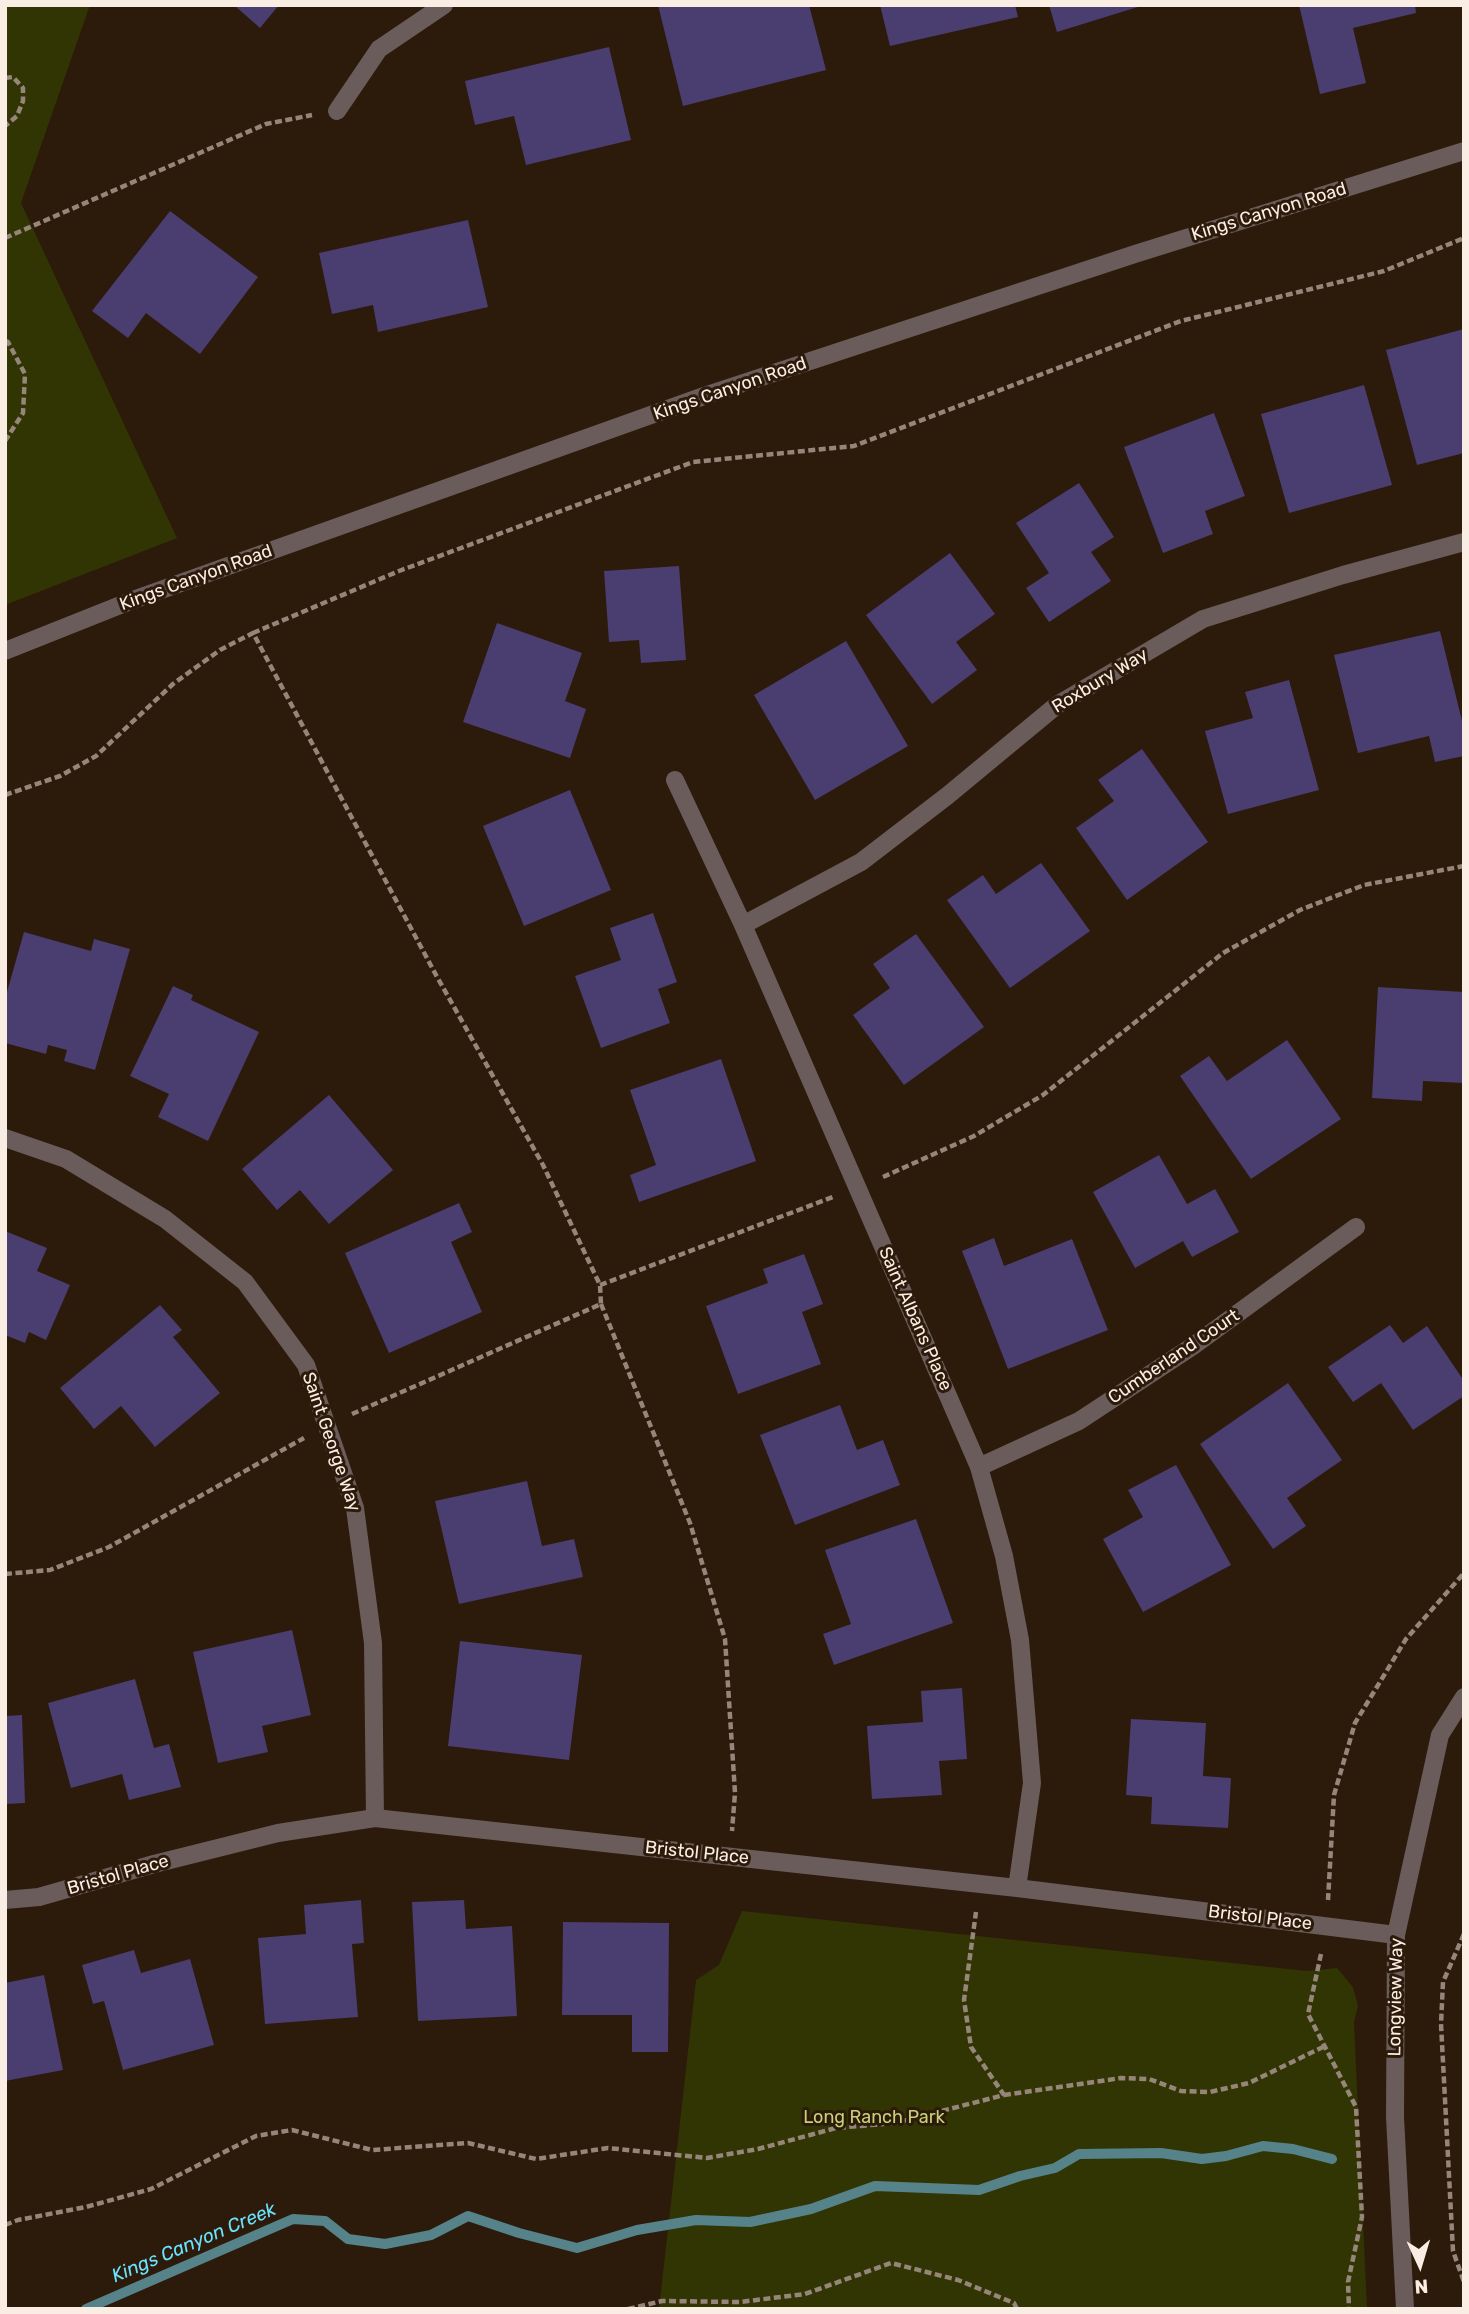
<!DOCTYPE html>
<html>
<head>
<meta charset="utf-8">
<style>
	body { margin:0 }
	#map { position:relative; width:1469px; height:2314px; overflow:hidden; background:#2c1a0b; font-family:Rubik,sans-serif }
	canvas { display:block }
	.frame { position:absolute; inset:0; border:7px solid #faede3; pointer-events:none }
	.north { position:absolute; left:1385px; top:2230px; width:70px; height:70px; -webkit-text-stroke:5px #2c1a0b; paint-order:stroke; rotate:176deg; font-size:19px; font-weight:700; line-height:28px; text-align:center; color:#faede3 }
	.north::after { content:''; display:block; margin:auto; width:24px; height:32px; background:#faede3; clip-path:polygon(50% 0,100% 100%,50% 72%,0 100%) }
</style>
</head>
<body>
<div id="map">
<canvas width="1469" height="2314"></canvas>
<div class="frame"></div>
<div class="north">N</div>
</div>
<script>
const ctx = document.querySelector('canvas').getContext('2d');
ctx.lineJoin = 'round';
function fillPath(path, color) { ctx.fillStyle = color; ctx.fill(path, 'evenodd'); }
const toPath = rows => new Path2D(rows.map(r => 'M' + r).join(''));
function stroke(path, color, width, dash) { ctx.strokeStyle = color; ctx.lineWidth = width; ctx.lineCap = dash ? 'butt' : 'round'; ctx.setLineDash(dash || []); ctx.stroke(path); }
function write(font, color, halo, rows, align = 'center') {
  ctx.font = font + ' Rubik,sans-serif'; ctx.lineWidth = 6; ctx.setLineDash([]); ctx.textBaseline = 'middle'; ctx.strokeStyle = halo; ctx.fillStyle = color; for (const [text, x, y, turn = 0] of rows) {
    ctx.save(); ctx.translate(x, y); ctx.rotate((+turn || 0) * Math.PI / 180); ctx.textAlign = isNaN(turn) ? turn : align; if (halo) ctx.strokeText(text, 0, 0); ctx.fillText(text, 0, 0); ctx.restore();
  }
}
fillPath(toPath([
	[5,5,90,5,21,203,177,538,5,605],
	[742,1911,1307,1971,1337,1968,1353,1987,1358,2006,1354,2022,1367,2309,659,2309,696,1980,719,1965]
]), '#313504');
stroke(toPath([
	[86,2309,293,2219,325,2221,348,2239,385,2244,431,2235,468,2216,519,2233,577,2248,637,2230,696,2220,750,2222,811,2209,875,2186,979,2190,1020,2176,1055,2168,1079,2154,1161,2153,1202,2159,1226,2156,1263,2146,1293,2149,1332,2159]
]), '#568389', 10);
fillPath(toPath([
	[234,5,279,5,260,28],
	[658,5,809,5,826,70,683,106],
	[880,5,1015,5,1018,17,890,46],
	[1049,5,1141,5,1141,6,1057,32],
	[1299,5,1415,5,1416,13,1353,28,1366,83,1320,94],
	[609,47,631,140,526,165,514,116,475,125,465,81],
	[170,211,258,277,200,354,146,313,128,338,92,311],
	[468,220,488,307,378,332,373,305,332,314,319,253],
	[1464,329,1464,453,1417,465,1386,350],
	[1364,385,1392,485,1289,513,1261,414],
	[1214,413,1245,496,1205,511,1213,534,1163,553,1124,447],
	[1079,483,1114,537,1091,552,1111,581,1049,622,1026,588,1049,573,1016,523],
	[950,553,995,614,956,642,977,670,932,704,866,615],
	[679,566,686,660,641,663,639,640,609,642,604,571],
	[497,623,582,653,565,701,586,709,570,758,463,722],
	[1440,631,1464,729,1464,756,1435,762,1429,736,1358,753,1334,655],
	[846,641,908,746,815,800,754,695],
	[1289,680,1319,790,1228,814,1205,731,1253,718,1245,692],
	[1142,749,1208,842,1127,900,1076,828,1114,801,1098,780],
	[570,790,611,890,524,926,483,826],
	[1041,863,1090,931,1010,988,947,900,983,875,996,894],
	[653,913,677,982,658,989,670,1023,601,1048,575,976,621,960,610,928],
	[24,932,91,951,94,939,130,949,95,1070,64,1061,67,1050,48,1045,46,1054,5,1043,5,999],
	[916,934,984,1027,904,1085,853,1015,890,988,873,964],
	[173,986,193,995,191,1000,259,1032,208,1141,158,1117,169,1094,130,1076],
	[1378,987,1464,992,1464,1083,1423,1081,1422,1101,1372,1098],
	[1287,1040,1341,1119,1251,1179,1180,1076,1209,1056,1227,1081],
	[721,1059,756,1161,639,1202,630,1175,656,1165,630,1090],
	[329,1095,393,1170,329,1224,300,1190,277,1210,242,1169],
	[1159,1155,1187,1204,1215,1189,1239,1232,1192,1257,1183,1241,1135,1268,1093,1192],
	[459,1203,472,1232,451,1242,482,1312,389,1353,345,1253],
	[5,1231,47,1248,37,1271,70,1285,46,1340,29,1332,25,1343,5,1335],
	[994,1238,1004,1266,1072,1239,1108,1330,1008,1369,962,1251],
	[804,1254,823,1304,802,1312,821,1364,738,1394,706,1306,768,1283,763,1269],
	[160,1305,182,1330,173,1337,220,1393,155,1447,121,1406,94,1429,60,1388],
	[1390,1325,1403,1343,1427,1326,1464,1381,1464,1396,1413,1430,1381,1383,1353,1402,1328,1367],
	[1288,1383,1342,1460,1287,1498,1306,1526,1273,1549,1200,1444],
	[840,1405,857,1450,883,1440,900,1485,795,1525,760,1435],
	[1176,1465,1231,1565,1143,1612,1103,1539,1143,1517,1128,1490],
	[527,1481,542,1546,574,1539,583,1577,459,1604,435,1501],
	[916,1519,953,1623,834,1665,823,1634,851,1624,825,1550],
	[292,1630,311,1715,262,1726,268,1752,218,1763,193,1652],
	[460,1641,582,1655,569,1760,448,1746],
	[135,1679,154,1748,169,1744,181,1787,129,1800,122,1774,71,1788,48,1703],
	[962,1688,967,1759,939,1761,942,1795,872,1799,867,1726,923,1722,921,1691],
	[22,1715,25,1803,5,1804,5,1716],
	[1131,1719,1206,1723,1203,1776,1231,1778,1228,1828,1151,1824,1152,1797,1126,1795],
	[361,1900,364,1943,352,1944,358,2017,265,2024,258,1938,306,1934,304,1905],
	[464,1900,466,1929,512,1926,517,2016,418,2021,412,1902],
	[563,1922,669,1923,668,2052,632,2052,632,2015,562,2015],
	[134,1950,141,1973,190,1959,214,2045,123,2070,104,2001,93,2004,82,1965],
	[44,1975,63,2070,5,2081,5,1983]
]), '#4a3d70');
stroke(toPath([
	[5,78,13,77,23,88,23,101,17,116,5,126],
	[5,238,266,124,312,115],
	[5,341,8,342,25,374,23,413,5,441],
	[253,633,399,571,693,462,854,446,1181,321,1384,271,1464,238],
	[5,795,60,776,96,756,173,684,220,650,253,633,436,975,543,1165,600,1285,601,1304,352,1414],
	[883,1177,974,1136,1043,1095,1223,953,1300,910,1364,885,1464,866],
	[600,1285,833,1197],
	[601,1304,690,1523,725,1639,735,1793,732,1831],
	[5,1574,50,1570,109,1547,304,1438],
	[1328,1900,1334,1795,1355,1723,1406,1639,1464,1573],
	[1464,1934,1443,1982,1441,2024,1453,2251,1464,2282],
	[1321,1954,1308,2014,1356,2107,1362,2217,1348,2282,1349,2309],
	[1004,2095,1121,2078,1149,2079,1181,2091,1210,2092,1249,2083,1325,2046],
	[5,2225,18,2220,86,2207,151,2189,256,2136,292,2130,372,2150,468,2143,536,2159,608,2148,707,2158,758,2149,836,2128,895,2123,1004,2095,971,2047,964,2000,976,1912],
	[628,2309,662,2301,740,2302,805,2294,891,2263,958,2280,1014,2303,1017,2309]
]), '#96867a', 4.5, [7, 3.5]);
stroke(toPath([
	[337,111,379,49,444,5],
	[675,780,743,925,979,1467,1004,1556,1020,1640,1032,1783,1017,1888],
	[743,925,861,862,947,796,1057,705,1203,619,1343,575,1464,542],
	[5,1138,66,1159,165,1219,245,1282,306,1365,355,1508,373,1643,375,1818],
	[979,1467,1079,1421,1193,1346,1356,1227],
	[5,1900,39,1897,154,1864,278,1833,375,1818,1017,1888,1396,1935]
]), '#695c5a', 18);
stroke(toPath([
	[5,651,133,600,704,396,1135,254,1464,151],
	[1405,2309,1395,2117,1396,1935,1440,1735,1464,1697]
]), '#695c5a', 18);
write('18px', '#faede3', '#2c1a0b', [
	["Kings Canyon Road",1269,212,-17],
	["Kings Canyon Road",730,389,-19],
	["Kings Canyon Road",196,578,-20],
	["Roxbury Way",1100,681,-31],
	["Saint Albans Place",915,1319,66],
	["Cumberland Court",1174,1357,-34],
	["Saint George Way",331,1442,71],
	["Bristol Place",697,1853,6],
	["Bristol Place",118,1875,-16],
	["Bristol Place",1260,1918,7],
	["Longview Way",1396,1997,-89]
]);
write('18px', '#c7d178', '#2c1a0b', [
	["Long Ranch Park",874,2118]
]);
write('italic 19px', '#6ae3fe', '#2c1a0b', [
	["Kings Canyon Creek",194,2243,-23]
]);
</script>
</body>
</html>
